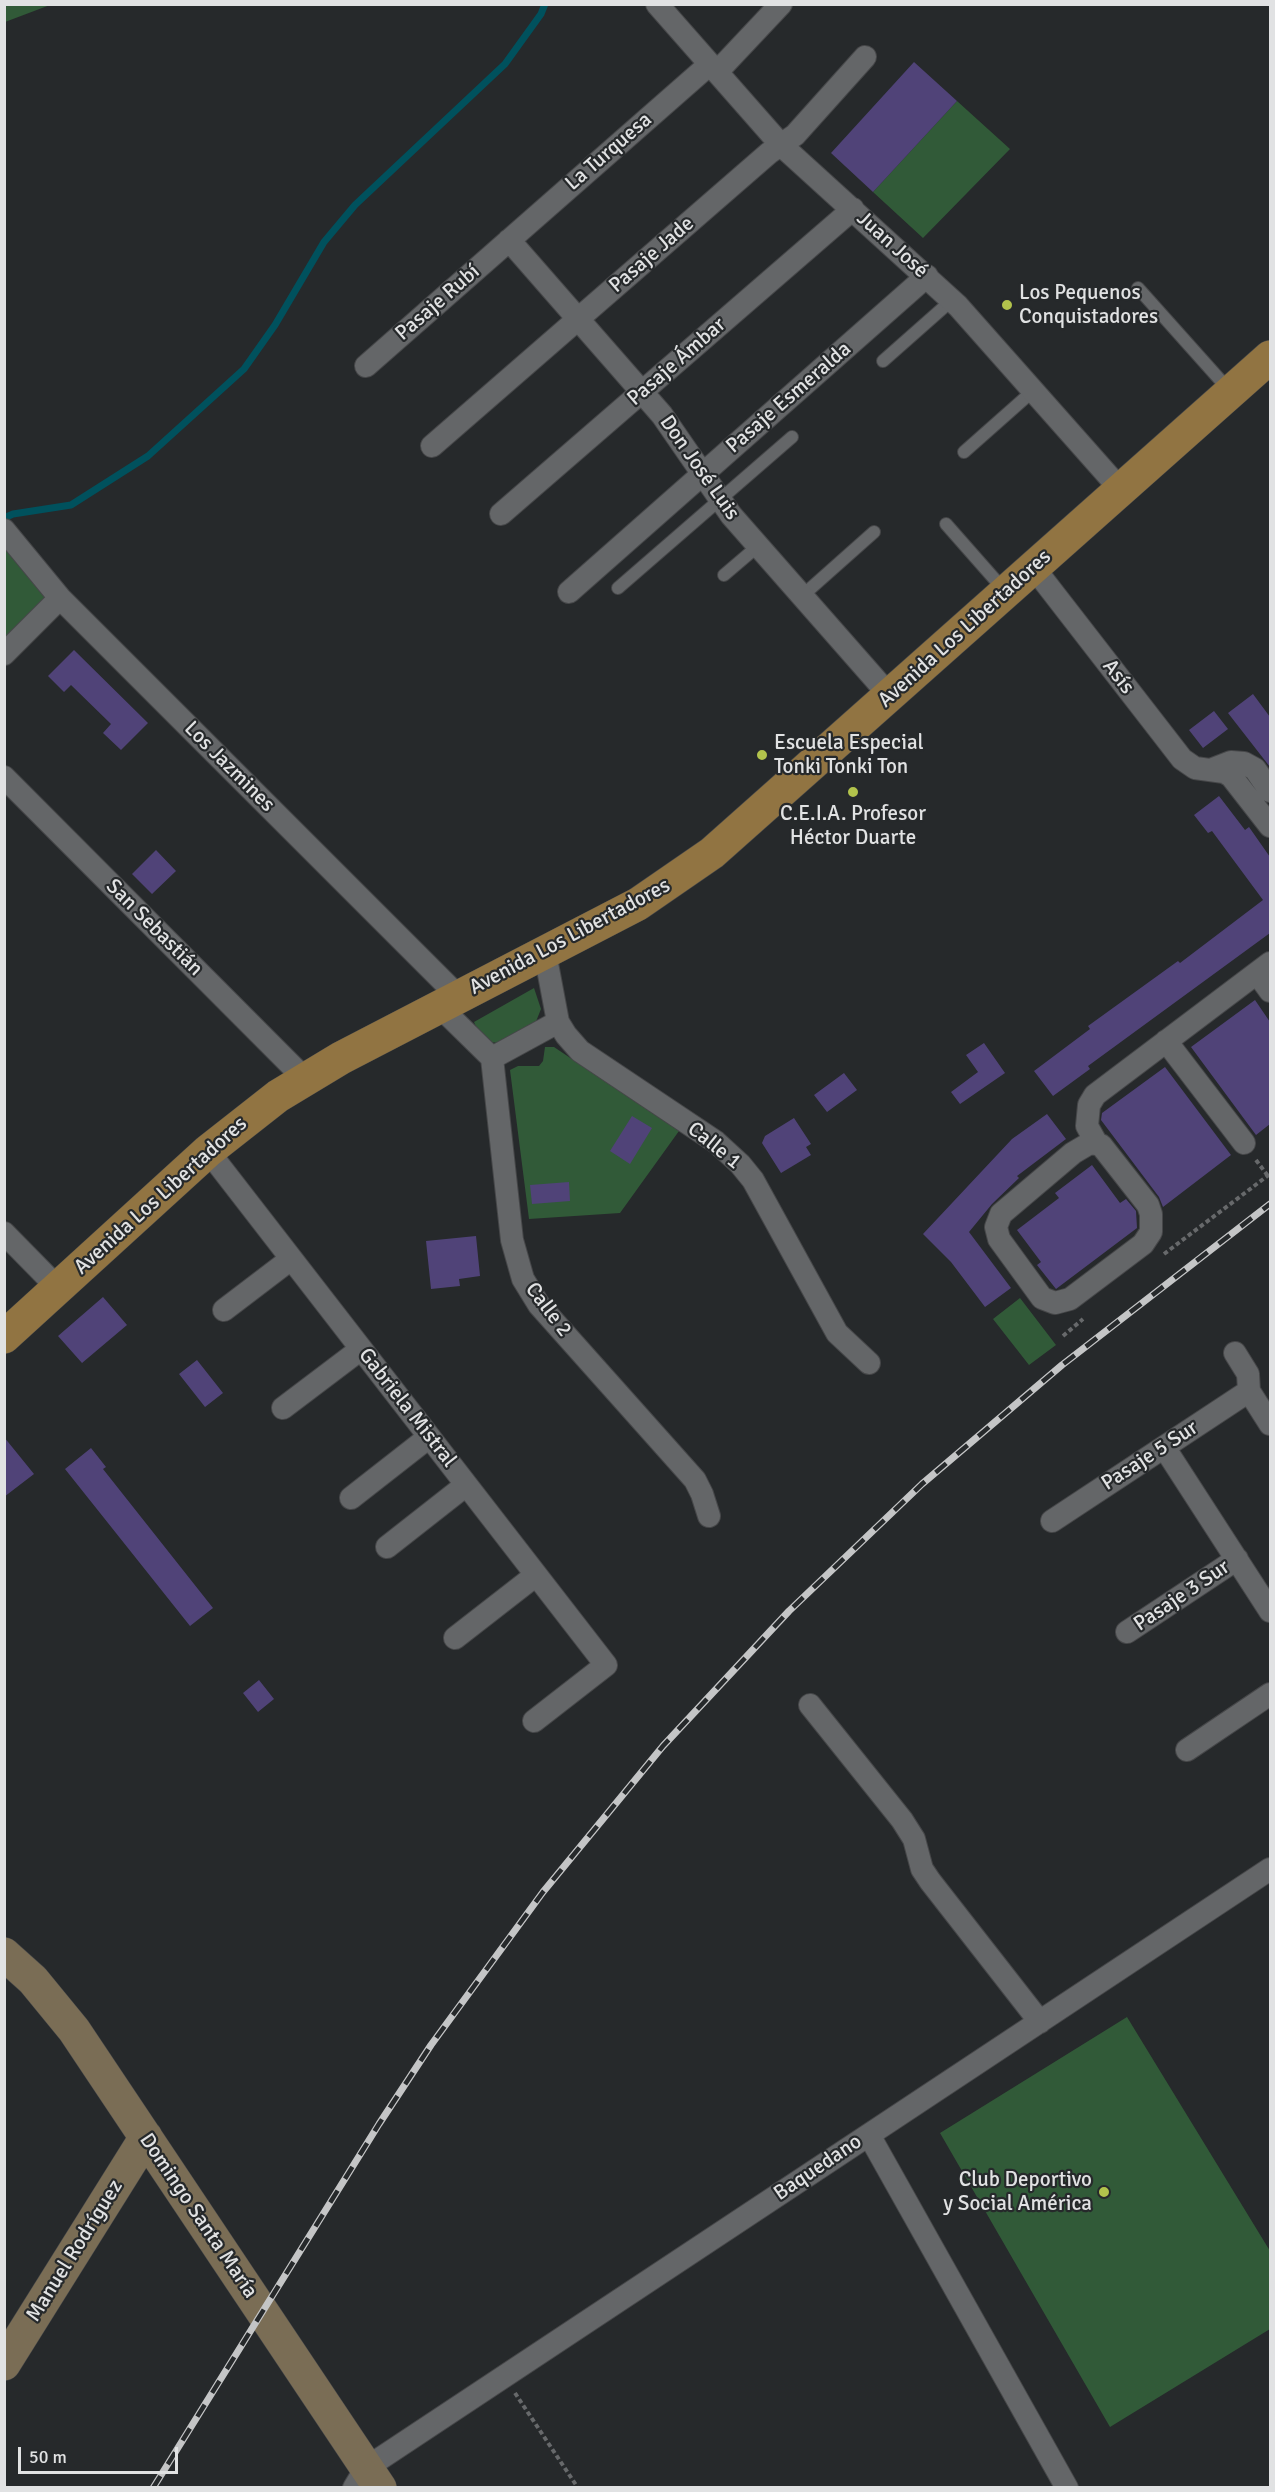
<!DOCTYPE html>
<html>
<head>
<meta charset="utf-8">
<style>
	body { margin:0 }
	#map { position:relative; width:1275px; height:2492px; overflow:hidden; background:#26292b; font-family:Signika,sans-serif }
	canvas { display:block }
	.frame { position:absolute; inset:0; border:6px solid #e1e2e3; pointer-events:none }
	.scale { position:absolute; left:18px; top:2447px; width:160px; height:27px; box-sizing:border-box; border:3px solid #e1e2e3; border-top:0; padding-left:8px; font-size:18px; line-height:21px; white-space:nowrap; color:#e1e2e3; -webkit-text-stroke:4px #26292b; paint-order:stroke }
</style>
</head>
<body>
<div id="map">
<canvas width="1275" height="2492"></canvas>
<div class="frame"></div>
<div class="scale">50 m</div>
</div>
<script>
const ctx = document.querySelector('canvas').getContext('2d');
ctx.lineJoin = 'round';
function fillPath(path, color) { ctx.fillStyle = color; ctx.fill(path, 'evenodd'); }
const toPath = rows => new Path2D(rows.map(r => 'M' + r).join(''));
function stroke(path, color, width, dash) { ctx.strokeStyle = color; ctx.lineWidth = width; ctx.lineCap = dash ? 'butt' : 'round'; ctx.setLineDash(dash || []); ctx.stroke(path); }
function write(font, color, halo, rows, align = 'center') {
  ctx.font = font + ' Signika,sans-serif'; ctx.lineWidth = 4.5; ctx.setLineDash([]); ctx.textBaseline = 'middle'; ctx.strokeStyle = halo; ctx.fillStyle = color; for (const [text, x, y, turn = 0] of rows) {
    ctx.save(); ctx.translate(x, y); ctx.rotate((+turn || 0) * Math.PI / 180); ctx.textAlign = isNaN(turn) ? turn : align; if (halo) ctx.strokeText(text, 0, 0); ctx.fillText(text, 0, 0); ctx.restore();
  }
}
fillPath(toPath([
	[5,4,50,4,50,5,5,22],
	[957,101,1010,149,923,238,873,192],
	[4,546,45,591,44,603,4,642],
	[534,988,541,1009,535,1024,499,1043,489,1042,479,1034,474,1022],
	[545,1047,554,1047,679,1131,620,1213,529,1219,510,1070,518,1066,539,1066,543,1061],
	[1020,1298,1056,1345,1029,1365,993,1319],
	[1127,2017,1270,2251,1270,2329,1110,2427,940,2133]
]), '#315a38');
stroke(toPath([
	[4,518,13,514,71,505,148,456,244,369,275,325,324,242,355,205,505,64,541,14,545,4]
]), '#00515d', 7);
fillPath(toPath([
	[914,62,957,101,873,192,831,153],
	[74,650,148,723,121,750,103,733,111,724,71,685,64,692,48,676],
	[1253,694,1270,717,1270,767,1228,713],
	[1214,711,1228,729,1203,748,1189,730],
	[1219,796,1245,830,1249,827,1270,857,1270,933,1088,1066,1090,1069,1053,1096,1034,1071,1090,1029,1088,1026,1178,961,1180,963,1263,900,1212,831,1208,833,1194,815],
	[156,850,176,871,152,894,132,874],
	[1255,1000,1270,1022,1270,1124,1256,1135,1191,1047],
	[984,1043,1005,1073,960,1104,951,1092,978,1072,966,1055],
	[1165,1067,1231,1155,1163,1207,1159,1197,1101,1120,1102,1113],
	[844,1073,857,1090,827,1112,814,1095],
	[1047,1114,1066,1139,1017,1176,1019,1178,992,1204,969,1232,1011,1288,985,1307,951,1262,923,1234,1012,1139],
	[632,1116,652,1128,630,1164,610,1151],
	[794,1118,811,1144,806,1147,811,1155,781,1173,762,1143,765,1136],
	[1092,1165,1120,1203,1126,1199,1136,1211,1137,1228,1056,1289,1037,1265,1041,1262,1017,1230,1059,1198,1055,1193],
	[569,1182,570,1201,532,1204,530,1185],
	[476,1236,480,1276,459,1279,460,1286,431,1289,426,1241],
	[103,1297,127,1325,82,1363,58,1336],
	[197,1360,223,1393,205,1407,179,1374],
	[4,1437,34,1474,4,1497],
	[91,1448,106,1467,103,1469,213,1608,190,1626,65,1469],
	[259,1680,274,1699,258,1712,243,1693]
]), '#504378');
const lane = toPath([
	[1138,288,1230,391],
	[883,361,952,300],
	[964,452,1034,390],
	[946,524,1005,591],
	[724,575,758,546],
	[618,588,792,437],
	[802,596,874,532]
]);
const street = toPath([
	[657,4,781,145,958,306,1121,490],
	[717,72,781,4],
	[509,240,662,415,731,515,890,696],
	[366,366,710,64],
	[432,446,769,153,795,135,865,57],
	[501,514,853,209],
	[4,530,60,598,459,997],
	[1034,568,1182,759,1195,768,1224,772,1231,776,1270,826],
	[569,592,927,276],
	[4,654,60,598],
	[1213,769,1231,762,1244,763,1255,769,1270,791],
	[4,777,304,1078],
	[545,953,558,1022,566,1035,580,1051,716,1142,740,1164,753,1180,837,1333,869,1363],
	[1257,973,1270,991],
	[440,1007,492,1058,512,1240,523,1279,539,1305,695,1480,702,1494,709,1516],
	[1166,1041,1244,1143],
	[492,1058,558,1022],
	[1090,1143,1101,1145,1148,1205,1151,1214,1151,1232,1143,1244,1070,1299,1055,1303,1042,1298,999,1239,996,1227,1001,1214,1073,1153,1090,1143],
	[1097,1144,1087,1126,1089,1105,1095,1095,1270,963],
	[208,1151,606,1665,534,1721],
	[4,1233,58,1288],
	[224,1310,291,1259],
	[1235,1353,1248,1374,1249,1391,1270,1424],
	[283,1408,361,1349],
	[1164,1447,1270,1611],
	[351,1498,429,1437],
	[1052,1521,1249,1391],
	[387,1547,466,1485],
	[1127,1632,1237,1559],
	[455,1638,536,1575],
	[810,1705,902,1820,914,1839,922,1869,930,1881,1040,2022],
	[1187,1750,1270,1694],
	[869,2135,1067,2488],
	[354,2488,366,2468,1270,1869]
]);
const secondary = toPath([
	[4,1954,33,1980,74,2030,380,2488],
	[4,2364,146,2137]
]);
const primary = toPath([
	[4,1337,208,1151,278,1096,341,1058,638,904,712,853,1270,357]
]);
stroke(lane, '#464749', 14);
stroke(street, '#464749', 24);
stroke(secondary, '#464749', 34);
stroke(primary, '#464749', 34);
stroke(toPath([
	[1256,1160,1268,1176],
	[1164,1254,1270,1174],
	[1063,1336,1083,1319],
	[515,2393,578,2488]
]), '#67696b', 4, [4.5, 3]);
stroke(lane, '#646668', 12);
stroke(street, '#646668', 22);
stroke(secondary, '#7a6d55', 33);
stroke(primary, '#917442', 33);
const rail = toPath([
	[153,2488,379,2124,431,2045,543,1892,663,1746,789,1611,922,1484,1062,1365,1270,1204]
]);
stroke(rail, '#c4c5c6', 7);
stroke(rail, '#26292b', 4.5, [14]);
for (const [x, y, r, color] of [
	[1007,305,6,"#b2c34c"],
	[762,755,6,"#b2c34c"],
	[853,792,6,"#b2c34c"],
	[1104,2192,6,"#b2c34c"]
]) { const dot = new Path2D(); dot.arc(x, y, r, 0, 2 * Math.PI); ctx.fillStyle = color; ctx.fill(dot); stroke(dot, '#26292b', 2); }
write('21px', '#e1e2e3', '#26292b', [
	["La Turquesa",609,152,-41],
	["Juan José",892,245,42],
	["Pasaje Jade",652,255,-41],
	["Pasaje Rubí",438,303,-41],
	["Pasaje Ámbar",677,362,-41],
	["Pasaje Esmeralda",789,398,-41],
	["Don José Luis",699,468,55],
	["Avenida Los Libertadores",965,629,-42],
	["Asís",1118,677,52],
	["Los Jazmines",229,767,45],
	["San Sebastián",154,928,45],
	["Avenida Los Libertadores",570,937,-28],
	["Calle 1",714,1146,39],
	["Avenida Los Libertadores",161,1196,-42],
	["Calle 2",548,1310,53],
	["Gabriela Mistral",407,1408,52],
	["Pasaje 5 Sur",1150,1456,-33],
	["Pasaje 3 Sur",1182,1596,-34],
	["Baquedano",818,2168,-34],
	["Domingo Santa María",198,2216,56],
	["Manuel Rodríguez",75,2251,-58]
]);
write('21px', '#e1e2e3', '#26292b', [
	["Los Pequenos",1019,293],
	["Conquistadores",1019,317],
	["Escuela Especial",774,743],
	["Tonki Tonki Ton",774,767],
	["C.E.I.A. Profesor",853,814,"center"],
	["Héctor Duarte",853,838,"center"],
	["Club Deportivo",1092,2180,"right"],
	["y Social América",1092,2204,"right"]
], 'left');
</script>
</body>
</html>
